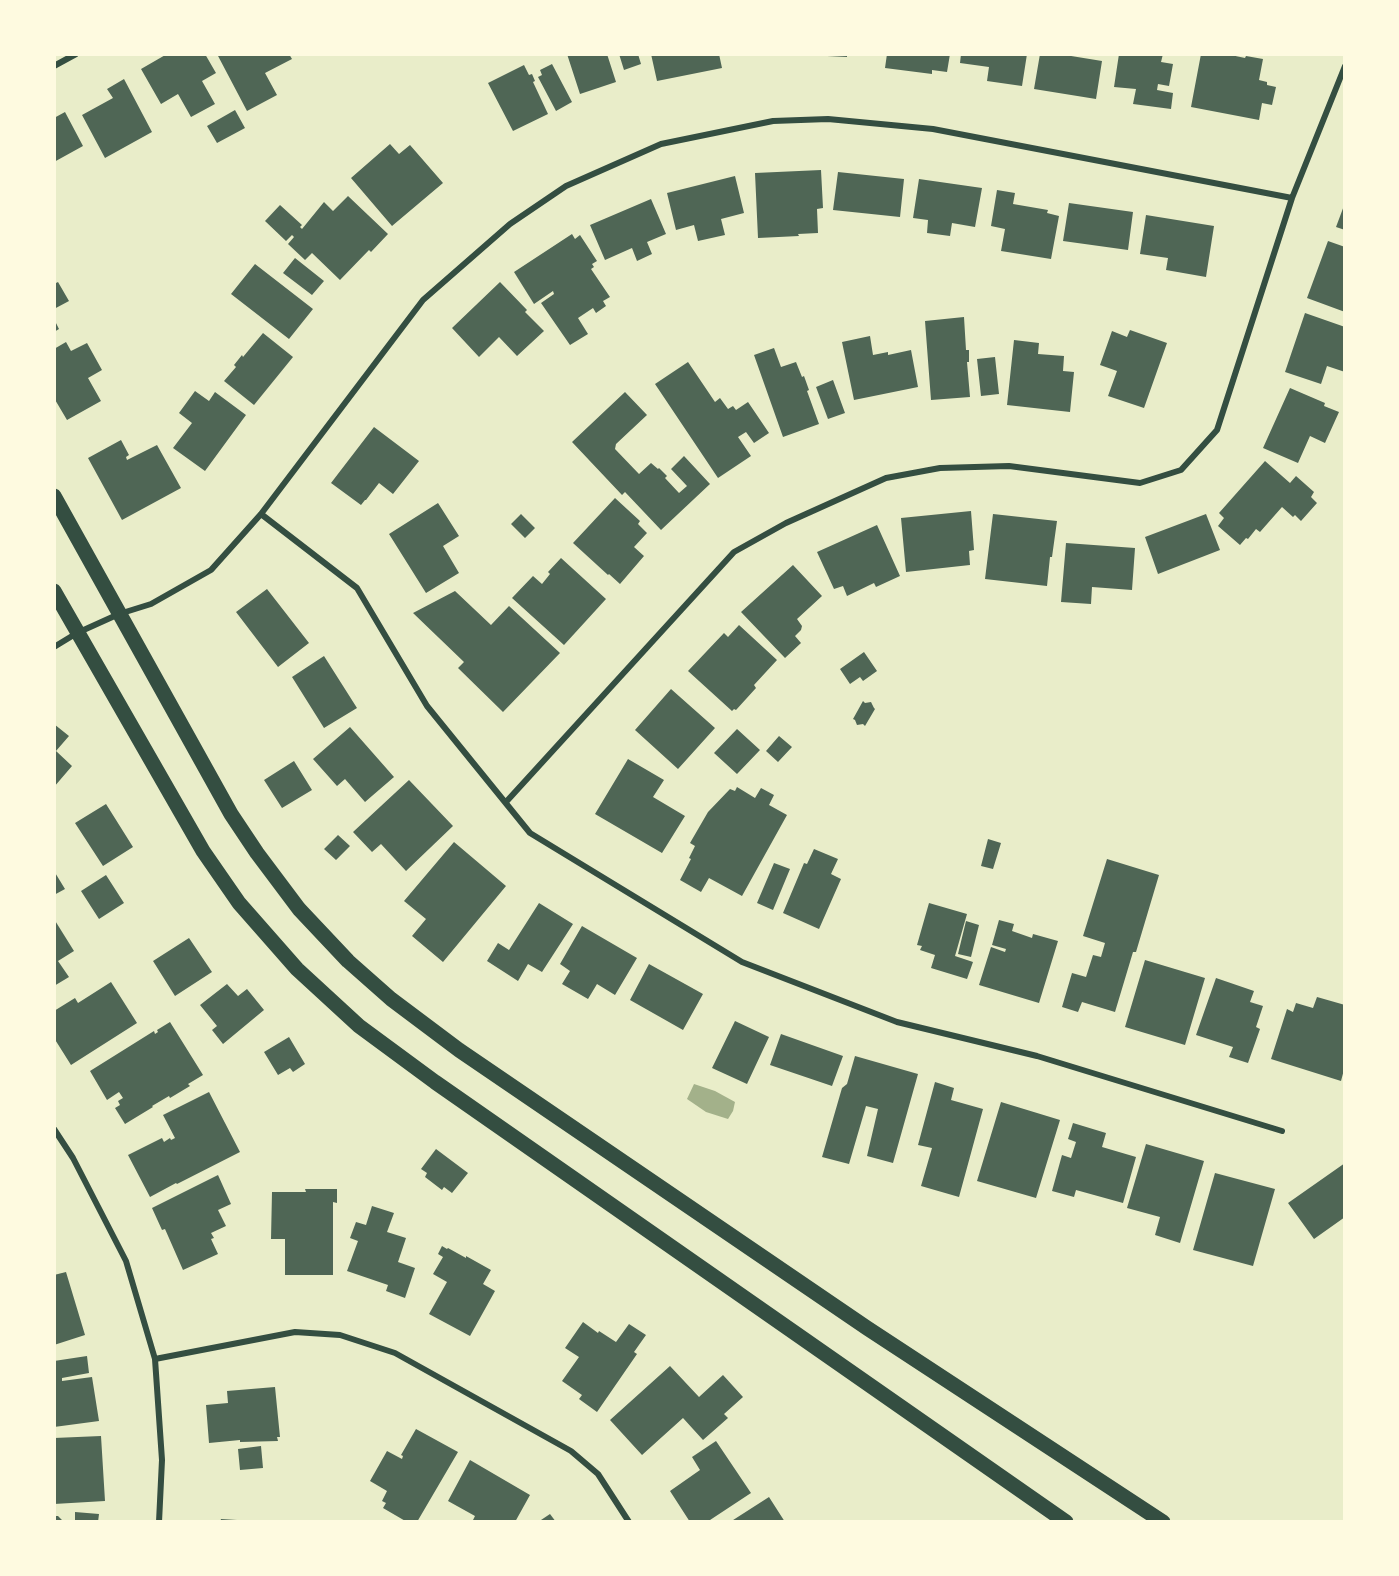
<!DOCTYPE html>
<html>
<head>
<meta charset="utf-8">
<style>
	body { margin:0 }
	#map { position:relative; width:1399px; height:1576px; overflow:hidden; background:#e9edc9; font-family:"PT Sans Narrow",sans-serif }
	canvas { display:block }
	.frame { position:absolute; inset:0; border:56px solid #fefae0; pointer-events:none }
</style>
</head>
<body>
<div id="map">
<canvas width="1399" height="1576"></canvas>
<div class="frame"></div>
</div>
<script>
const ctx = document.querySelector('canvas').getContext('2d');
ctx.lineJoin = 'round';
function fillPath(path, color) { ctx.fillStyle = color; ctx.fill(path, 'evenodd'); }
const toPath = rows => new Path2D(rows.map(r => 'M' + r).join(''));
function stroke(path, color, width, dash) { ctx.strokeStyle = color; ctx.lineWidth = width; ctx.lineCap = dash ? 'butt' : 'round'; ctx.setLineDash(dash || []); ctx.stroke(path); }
fillPath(toPath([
	[694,1084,715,1091,735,1102,733,1111,728,1119,706,1112,687,1099]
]), '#a3b18a');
fillPath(toPath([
	[167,54,205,54,216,73,202,81,215,104,191,117,178,94,161,104,141,69],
	[217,54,289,54,292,59,265,73,277,95,247,111],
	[567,54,607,54,616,82,580,94],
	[619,54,638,54,641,64,624,70],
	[651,54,719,54,722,68,657,81],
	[827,54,847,54,847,57,827,56],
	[887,54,950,54,947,72,932,70,932,74,885,68],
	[961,54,1027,54,1022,86,987,81,989,67,960,63],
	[1040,54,1065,54,1065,55,1102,61,1096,99,1034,89],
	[1119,54,1163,54,1161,62,1173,64,1169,86,1158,84,1157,90,1173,93,1171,109,1133,104,1136,89,1114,87],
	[1201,54,1226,54,1245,58,1246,56,1263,59,1259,80,1267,82,1267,85,1276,87,1272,105,1262,103,1259,120,1191,107],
	[552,64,572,102,556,111,538,77,542,75,540,70],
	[524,65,529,75,532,74,535,81,533,82,548,114,513,131,488,83],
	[124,79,152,132,105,158,82,115,113,98,107,89],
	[235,110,245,128,217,143,207,126],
	[65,112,83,146,54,162,54,118],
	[390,144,399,154,410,145,443,183,392,226,351,178],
	[821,170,823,208,817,209,818,233,798,234,799,236,758,238,755,173],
	[838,172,904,179,900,217,833,210],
	[735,176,744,213,721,219,725,235,698,241,694,225,676,230,667,193],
	[919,179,982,188,975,227,952,223,950,236,927,233,928,220,913,218],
	[997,190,1015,193,1013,204,1048,210,1047,213,1059,216,1051,259,1001,251,1005,229,991,226],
	[348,196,388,234,371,252,369,250,340,280,312,253,305,260,288,244,294,237,292,235,286,241,265,221,280,205,302,225,300,227,302,229,324,202,333,211],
	[651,199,666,234,647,242,652,254,637,261,632,248,605,260,590,225],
	[1069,203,1133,212,1128,250,1063,241],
	[1345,203,1345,230,1336,227],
	[1146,215,1214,226,1206,277,1166,270,1168,258,1140,254],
	[572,234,575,239,580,235,597,261,592,264,594,267,591,269,610,297,603,301,606,306,596,313,593,308,578,318,588,334,570,345,541,303,554,294,553,291,534,304,514,272],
	[1328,241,1345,247,1345,312,1307,298],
	[295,258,324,281,312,295,283,273],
	[255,264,313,309,289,339,231,294],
	[58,282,69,301,54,309,54,284],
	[500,282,527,310,525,312,544,331,517,356,499,337,479,357,452,328],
	[1305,313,1345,327,1345,372,1327,366,1321,384,1285,372],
	[964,317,966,350,969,350,969,362,967,362,970,397,931,400,925,321],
	[54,319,59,329,54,332],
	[1130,330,1167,343,1144,408,1108,396,1117,371,1100,365,1112,331,1127,337],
	[263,333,293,357,254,405,224,381,236,367,234,365,242,355,243,357],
	[870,336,873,355,888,352,888,355,911,350,918,387,854,400,842,342],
	[1014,340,1039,343,1038,354,1064,356,1063,371,1074,372,1070,412,1007,405],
	[66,342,71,351,87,343,102,370,88,378,101,401,67,420,54,398,54,349],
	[774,348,781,367,796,362,802,377,804,376,809,390,807,391,819,424,783,437,754,355],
	[995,357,999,394,981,396,977,359],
	[688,362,715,402,720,398,728,409,733,406,736,410,748,402,769,433,754,443,746,432,738,437,751,456,718,478,655,384],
	[833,380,845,413,828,419,816,387],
	[1290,388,1325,403,1324,406,1339,412,1325,443,1310,436,1298,463,1263,448],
	[195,391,209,401,215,392,246,415,205,471,173,448,192,423,179,413],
	[625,392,647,415,616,444,615,449,639,474,651,463,658,469,659,468,667,476,665,478,679,493,687,486,671,469,684,456,710,484,661,530,625,492,622,495,572,442],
	[374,427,419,461,393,494,379,483,366,500,365,500,361,505,331,483],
	[121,440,129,455,126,457,127,460,157,445,181,488,122,520,88,458],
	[1265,461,1290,483,1296,476,1314,492,1311,497,1317,503,1301,521,1295,515,1293,517,1282,507,1260,532,1256,529,1248,539,1246,538,1240,545,1218,526,1224,518,1219,513],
	[615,498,640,521,638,524,647,533,634,547,644,556,620,584,609,574,608,575,573,543],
	[438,503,459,536,443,546,459,573,426,593,389,534],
	[971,511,974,550,969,551,970,565,906,572,901,518],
	[521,514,535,528,525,538,511,524],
	[993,514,1057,521,1052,557,1050,557,1047,586,985,579],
	[1206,514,1220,550,1158,574,1145,537],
	[877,525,900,576,876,587,874,583,847,596,843,586,834,589,817,552],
	[1066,543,1135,548,1132,590,1092,587,1091,604,1061,602],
	[561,558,606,599,564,645,512,598,533,576,542,584,550,574,548,572],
	[793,565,822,596,797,619,802,626,801,630,795,636,801,643,785,658,741,612],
	[267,589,309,643,278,667,236,612],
	[455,591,491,625,509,606,560,653,503,712,458,668,464,662,413,613],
	[739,625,777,660,754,685,756,688,736,710,734,709,732,711,688,671,724,633,728,637],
	[864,652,877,671,863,681,860,677,850,684,840,669],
	[324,656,357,708,324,728,292,677],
	[671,689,715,728,678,769,635,730],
	[863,701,865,703,871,702,874,708,875,709,865,726,863,724,857,725,855,720,853,719],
	[54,724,69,736,56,751,72,766,54,787],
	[350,727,394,777,365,802,345,779,337,786,313,759],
	[737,729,760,750,737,774,714,753],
	[779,736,792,747,778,762,766,751],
	[628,759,664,780,653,797,685,816,662,853,595,814],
	[294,761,312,790,282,808,264,780],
	[409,780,453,826,406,871,381,844,372,852,353,832],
	[737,787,755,798,761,788,774,795,769,805,787,815,742,896,709,878,701,892,680,880,691,859,689,858,695,846,690,843,708,812,730,789,735,791],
	[106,804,133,847,103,866,75,823],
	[338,835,350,846,336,860,324,849],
	[988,839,1001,843,993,869,981,866],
	[454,842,506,886,443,962,412,936,426,919,404,901],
	[814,849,838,859,831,874,841,879,819,929,783,913,804,863,807,864],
	[1107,859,1159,875,1136,952,1133,952,1115,1012,1082,1002,1078,1012,1062,1007,1072,973,1086,977,1093,955,1101,957,1105,943,1083,936],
	[774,863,790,869,773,910,757,903],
	[54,871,65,889,54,895],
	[106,875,124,903,99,919,81,891],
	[539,903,573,924,542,972,528,964,518,981,487,961,498,943,509,950],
	[929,903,967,914,955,956,973,962,967,979,931,968,935,955,920,950,922,946,917,945],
	[54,919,74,951,58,961,69,977,54,986],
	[999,920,1014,924,1012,931,1032,938,1033,934,1058,941,1039,1003,979,985,991,947,1005,952,1006,949,992,945],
	[966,921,979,925,971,957,958,954],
	[582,926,637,958,615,995,597,984,588,999,562,984,570,971,560,964],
	[189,938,212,972,175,996,153,961],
	[1145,960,1205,978,1185,1045,1125,1027],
	[649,964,703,994,683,1030,630,1000],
	[1216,978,1254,991,1250,1002,1263,1006,1256,1027,1260,1029,1248,1063,1229,1057,1233,1047,1196,1035],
	[111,982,137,1023,71,1065,54,1038,54,1011,75,998,78,1003],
	[227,984,238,996,247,989,264,1010,223,1044,212,1030,217,1026,200,1005],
	[1317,997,1345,1005,1345,1066,1341,1081,1271,1059,1287,1009,1293,1012,1296,1003,1313,1008],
	[735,1021,769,1037,747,1084,712,1068],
	[170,1022,203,1075,188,1084,190,1086,170,1098,169,1096,152,1106,153,1107,125,1124,115,1108,120,1105,118,1101,123,1098,119,1092,107,1100,90,1071,154,1031,155,1034,158,1032,157,1030],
	[781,1034,843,1056,832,1086,770,1065],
	[289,1037,305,1064,293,1072,290,1068,278,1075,264,1052],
	[855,1056,918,1074,893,1163,867,1156,878,1109,866,1106,849,1164,822,1157,842,1088,847,1084],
	[935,1082,954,1088,951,1100,983,1109,959,1197,921,1186,932,1148,918,1145],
	[209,1092,240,1152,177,1184,176,1183,150,1197,128,1155,162,1138,164,1142,170,1138,171,1140,175,1138,163,1115],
	[1001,1102,1060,1120,1036,1198,977,1181],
	[1073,1123,1106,1133,1102,1147,1136,1157,1123,1203,1076,1190,1074,1197,1052,1191,1062,1155,1071,1158,1076,1142,1068,1139],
	[1146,1144,1204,1161,1180,1243,1155,1235,1160,1217,1127,1208],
	[436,1149,468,1173,452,1193,444,1187,442,1190,425,1177,427,1173,421,1169],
	[1345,1163,1345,1217,1314,1239,1288,1203],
	[1215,1173,1275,1189,1253,1266,1193,1250],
	[218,1175,231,1204,218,1210,226,1226,211,1233,214,1238,211,1239,218,1254,183,1270,165,1229,162,1230,152,1208],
	[305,1189,337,1189,337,1203,333,1202,333,1275,285,1275,285,1239,271,1239,272,1192,306,1192],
	[372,1206,394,1213,387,1232,406,1238,398,1262,415,1268,405,1298,386,1291,388,1285,347,1271,358,1241,350,1238,356,1222,366,1225],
	[442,1246,447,1249,448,1248,466,1258,466,1256,491,1270,483,1284,495,1291,470,1336,429,1314,447,1282,433,1274,443,1257,438,1254],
	[66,1272,85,1335,54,1345,54,1275],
	[583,1322,598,1333,599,1331,616,1342,629,1324,646,1335,634,1352,637,1354,597,1412,579,1399,582,1395,562,1381,579,1357,565,1348],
	[87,1356,89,1373,62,1378,62,1381,92,1377,99,1421,54,1427,54,1361],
	[670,1366,699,1397,723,1375,743,1397,724,1414,728,1418,703,1440,683,1418,642,1455,610,1420],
	[275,1387,280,1437,277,1437,278,1441,240,1442,240,1440,209,1443,206,1405,228,1403,227,1391],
	[416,1429,458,1452,417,1522,407,1522,383,1508,386,1503,382,1501,387,1491,370,1481,387,1451,402,1459,403,1456,401,1455],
	[101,1436,105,1501,54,1504,54,1438],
	[716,1441,751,1493,707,1522,690,1522,670,1491,700,1470,692,1457],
	[261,1446,263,1468,240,1470,238,1449],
	[470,1460,530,1495,515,1522,472,1522,475,1516,448,1501],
	[769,1497,785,1522,730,1522],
	[75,1512,99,1514,98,1522,75,1522],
	[550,1514,556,1522,538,1522],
	[54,1516,58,1516,64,1522,54,1522],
	[221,1519,237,1520,237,1522,220,1522]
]), '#4f6655');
stroke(toPath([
	[54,66,76,54],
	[261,514,357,588,427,706,530,833,742,962,897,1022,1037,1056,1282,1131],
	[54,647,77,633,119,614,151,604,211,570,261,514,423,300,510,224,566,186,661,144,773,121,828,119,933,129,1292,198],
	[506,802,734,552,786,523,886,478,940,468,1009,466,1140,483,1181,470,1217,430,1292,198,1345,66],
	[54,1129,73,1158,126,1261,155,1359,162,1460,159,1522],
	[155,1359,295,1332,340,1335,395,1353,571,1451,598,1474,629,1522]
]), '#344e41', 6);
stroke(toPath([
	[54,496,231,814,257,853,299,909,348,961,391,999,459,1050,867,1328,1163,1522],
	[54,591,203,851,239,903,297,969,359,1026,435,1082,1066,1522]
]), '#344e41', 15);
</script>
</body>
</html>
